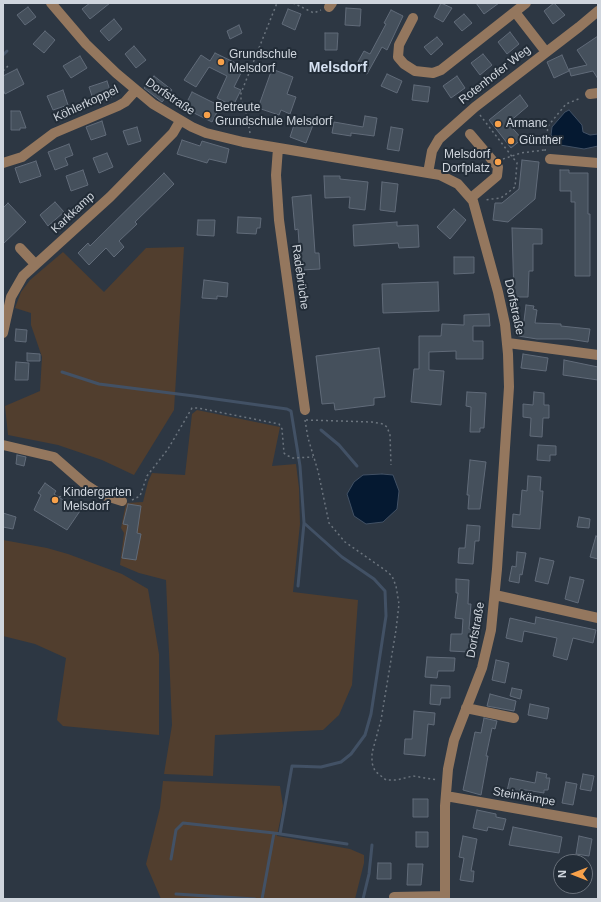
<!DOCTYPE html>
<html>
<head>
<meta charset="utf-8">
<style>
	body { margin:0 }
	#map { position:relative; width:601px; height:902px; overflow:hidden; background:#2d3743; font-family:Arial,sans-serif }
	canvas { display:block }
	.frame { position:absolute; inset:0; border:4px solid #cfd5dd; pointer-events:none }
	.north { position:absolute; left:553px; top:854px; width:40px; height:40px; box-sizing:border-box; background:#232d38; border:1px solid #68707a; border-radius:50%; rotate:270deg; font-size:11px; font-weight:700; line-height:16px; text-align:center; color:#cfd5dd }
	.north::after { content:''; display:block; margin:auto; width:14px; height:18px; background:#f8a14a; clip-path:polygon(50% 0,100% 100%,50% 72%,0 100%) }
</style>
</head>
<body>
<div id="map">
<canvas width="601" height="902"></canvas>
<div class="frame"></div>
<div class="north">N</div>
</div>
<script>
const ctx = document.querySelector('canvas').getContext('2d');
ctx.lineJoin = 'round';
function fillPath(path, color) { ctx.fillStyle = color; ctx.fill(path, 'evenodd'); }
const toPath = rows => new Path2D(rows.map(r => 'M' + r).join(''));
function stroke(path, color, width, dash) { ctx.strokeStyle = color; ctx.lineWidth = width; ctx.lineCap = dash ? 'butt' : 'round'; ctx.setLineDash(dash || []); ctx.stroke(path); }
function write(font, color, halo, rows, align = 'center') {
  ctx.font = font + ' Arial,sans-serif'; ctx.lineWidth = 4; ctx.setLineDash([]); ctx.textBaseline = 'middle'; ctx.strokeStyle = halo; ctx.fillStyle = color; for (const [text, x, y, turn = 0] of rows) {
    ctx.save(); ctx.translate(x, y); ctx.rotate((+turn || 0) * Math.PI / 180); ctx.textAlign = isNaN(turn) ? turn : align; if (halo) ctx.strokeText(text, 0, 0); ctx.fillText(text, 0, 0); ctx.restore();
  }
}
fillPath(toPath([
	[184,247,174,410,134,475,102,460,58,445,8,435,5,406,40,391,42,357,31,325,31,313,15,308,21,292,30,280,63,252,104,292,146,248],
	[197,410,280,427,272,466,296,464,299,488,300,524,293,592,358,600,352,685,339,715,323,730,215,735,213,776,164,774,172,725,166,580,139,573,120,565,124,533,121,528,126,503,143,502,148,482,152,473,185,475,192,414],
	[3,540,47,548,68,554,122,574,148,589,159,654,159,735,63,726,57,720,66,658,35,644,3,636],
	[163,781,280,786,283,806,277,836,350,849,364,855,364,863,355,899,161,899,146,864,160,808]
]), '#513e2e');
const water = toPath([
	[569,110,582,125,583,132,590,135,598,134,598,146,584,149,560,145,551,135,552,127,565,112,569,110],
	[382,474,393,475,399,491,397,509,383,522,366,524,354,516,347,494,354,482,363,475,382,474]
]);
fillPath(water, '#051931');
stroke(water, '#425165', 1);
stroke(toPath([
	[3,55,7,51],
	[62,372,99,384,194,396,287,409,291,411,300,466,304,523,342,557,374,579,385,591,386,616,371,714,365,735,351,754,341,762,321,767,292,766,280,834],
	[321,430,339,445,357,466],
	[298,586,304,523],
	[171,859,176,830,183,823,274,833,347,844],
	[176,894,255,899],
	[262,899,274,833],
	[363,899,369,874,372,845]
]), '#425165', 3);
const building = toPath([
	[90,3,110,3,90,19,82,9,90,3],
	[441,3,452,8,443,22,434,17,441,3],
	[476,3,499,3,484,14,476,3],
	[554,3,565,15,553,24,544,11,554,3],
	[28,7,36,17,25,25,17,15,28,7],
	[346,8,361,9,360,26,345,25,346,8],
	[288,9,301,14,295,30,282,24,288,9],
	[391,10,403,16,387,50,382,47,367,74,355,67,364,51,370,54,386,24,384,23,391,10],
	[464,14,472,23,462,31,454,22,464,14],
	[114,19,122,29,109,41,100,31,114,19],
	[239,25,242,33,230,39,227,31,239,25],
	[45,31,55,40,44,53,33,44,45,31],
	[510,32,519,44,507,54,498,42,510,32],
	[325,33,338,33,337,50,325,50,325,33],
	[598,36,598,79,593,71,571,76,569,69,587,65,577,50,598,36],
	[437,37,443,44,431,55,424,47,437,37],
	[134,46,146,60,136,68,125,54,134,46],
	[215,53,244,67,234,87,241,90,233,106,217,98,227,76,209,67,196,87,184,80,201,55,210,61,215,53],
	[483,54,492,65,480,75,471,63,483,54],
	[562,55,569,71,554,78,547,62,562,55],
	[80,56,87,68,71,78,63,66,80,56],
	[17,69,24,84,5,94,3,89,3,76,17,69],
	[272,69,293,77,287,94,296,97,290,114,281,110,279,115,258,108,272,69],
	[387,74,402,81,397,93,381,86,387,74],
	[154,76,172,90,162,102,144,88,154,76],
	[457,76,465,88,451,98,443,86,457,76],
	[107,81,112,97,94,102,89,87,107,81],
	[414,85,430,87,428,102,412,100,414,85],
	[63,90,68,105,53,110,47,96,63,90],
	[192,92,220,106,212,122,184,108,192,92],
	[520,95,528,106,508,123,522,139,511,148,489,120,520,95],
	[11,111,20,111,26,128,20,128,20,130,11,130,11,111],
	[365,116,377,118,374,136,351,133,351,136,332,133,334,122,363,127,365,116],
	[296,119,313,125,306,143,290,137,296,119],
	[102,121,106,135,91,140,86,127,102,121],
	[137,127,141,141,128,145,123,131,137,127],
	[391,127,403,129,399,151,387,149,391,127],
	[182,140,200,146,202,141,229,149,226,163,209,159,207,163,177,154,182,140],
	[69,144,73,155,65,158,68,165,55,170,48,152,69,144],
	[107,153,113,167,99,173,93,158,107,153],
	[522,160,539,162,535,199,508,222,493,220,495,203,502,203,519,189,522,160],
	[36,161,41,176,20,183,15,168,36,161],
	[83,170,88,185,71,191,66,176,83,170],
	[560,170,569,170,569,173,588,173,588,214,590,214,590,276,575,276,575,202,571,202,571,191,560,191,560,170],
	[164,173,174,184,135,222,137,224,119,241,124,247,114,257,106,248,89,265,78,253,88,243,90,246,164,173],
	[324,176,340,176,340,179,368,182,365,210,349,208,350,197,325,198,324,176],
	[382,182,398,184,395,212,380,210,382,182],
	[311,195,315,253,319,253,320,269,301,270,298,229,295,230,292,197,311,195],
	[55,202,64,212,48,226,40,215,55,202],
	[8,203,26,222,3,244,3,208,8,203],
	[454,209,466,220,450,239,437,227,454,209],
	[238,217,261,218,260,228,257,228,256,234,237,233,238,217],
	[198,220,215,220,214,236,197,235,198,220],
	[397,222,397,226,418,225,419,247,399,248,398,243,354,246,353,225,397,222],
	[512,228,542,229,542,244,533,244,533,271,529,271,528,297,514,297,512,228],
	[454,257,474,257,474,273,454,274,454,257],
	[204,280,228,283,227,297,217,296,217,299,202,298,204,280],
	[438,282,439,311,383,313,382,284,438,282],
	[526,305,534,306,533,309,537,310,535,323,561,324,561,326,590,329,588,342,569,339,537,339,518,336,520,321,524,321,526,305],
	[489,314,490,326,473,326,473,341,483,341,483,359,456,359,456,351,429,352,429,370,444,371,441,405,411,402,414,369,419,369,419,336,441,336,442,324,464,325,464,315,489,314],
	[16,329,27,330,26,342,15,341,16,329],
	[379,348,385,397,374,398,374,405,335,410,334,403,322,404,316,356,379,348],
	[27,353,40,354,40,361,27,361,27,353],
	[523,354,548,358,546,371,521,368,523,354],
	[564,360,598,367,598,380,563,375,564,360],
	[16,362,29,363,28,380,15,380,16,362],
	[467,392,486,393,484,428,480,428,480,432,470,432,471,407,466,406,467,392],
	[534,392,544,393,544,405,549,405,549,418,543,418,542,437,530,436,531,418,523,417,523,404,533,405,534,392],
	[538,445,556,446,556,455,550,455,550,461,537,460,538,445],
	[17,455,26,457,24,466,16,464,17,455],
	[470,460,486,462,480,509,468,509,469,495,467,495,470,460],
	[528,476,541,477,540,491,543,491,540,529,512,527,513,514,520,515,522,490,527,491,528,476],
	[45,483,56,491,54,494,80,511,67,530,34,510,41,495,38,493,45,483],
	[128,504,141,506,137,533,141,534,136,560,122,558,128,525,123,524,128,504],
	[3,513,16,517,13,529,3,527,3,513],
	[579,517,590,519,589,528,577,527,579,517],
	[467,525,480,526,479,541,475,541,473,564,458,563,459,548,465,548,467,525],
	[596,536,598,537,598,559,590,557,596,536],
	[517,552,526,553,522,575,520,574,519,583,509,581,512,566,516,567,517,552],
	[540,558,554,561,548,584,535,581,540,558],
	[570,577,584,580,578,603,565,599,570,577],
	[456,579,469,580,468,604,471,604,469,629,476,629,475,638,470,638,469,652,450,651,451,634,462,634,463,619,455,618,458,593,456,593,456,579],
	[536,617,596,630,593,643,573,638,567,660,553,656,557,638,524,631,522,642,506,638,510,618,535,624,536,617],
	[427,657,455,658,454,671,438,671,437,678,425,677,427,657],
	[496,660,509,663,505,683,492,680,496,660],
	[431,685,450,686,450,698,441,698,440,705,430,704,431,685],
	[512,688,522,690,520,699,510,696,512,688],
	[490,694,516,701,514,711,487,706,490,694],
	[530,704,549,708,547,719,528,715,530,704],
	[414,711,435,713,434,725,428,724,425,756,404,754,405,739,412,739,414,711],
	[484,718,497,721,495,729,492,728,486,756,488,756,481,795,463,790,475,732,481,733,484,718],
	[537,772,547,774,546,778,550,778,548,790,544,790,544,793,520,789,520,793,507,791,510,778,535,783,537,772],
	[583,774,594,776,591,791,580,789,583,774],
	[566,782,577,784,573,805,562,803,566,782],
	[413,799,428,799,428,817,413,817,413,799],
	[477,810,496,814,496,817,506,819,503,830,488,827,487,831,473,828,477,810],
	[513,827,562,837,559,853,509,845,513,827],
	[416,832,428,832,428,847,416,847,416,832],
	[463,836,477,839,471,871,474,871,473,882,460,880,464,858,459,857,463,836],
	[579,836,592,839,589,856,576,854,579,836],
	[378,863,391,863,391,879,377,879,378,863],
	[408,864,423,864,421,885,407,885,408,864]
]);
fillPath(building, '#45505c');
stroke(building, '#616b79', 1);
stroke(toPath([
	[293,3,314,13,321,10],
	[3,71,9,65],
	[480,115,517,163,515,187,501,198,484,200],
	[250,133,245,107,241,100,241,93,277,3],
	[545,151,548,126,566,104,581,98],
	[503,159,521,153,544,150],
	[305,420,308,438,318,471,329,523,345,542,385,570,392,576,396,586,399,604,396,630,381,720,372,753,372,763,375,771,386,780,397,780,413,776,438,780],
	[306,420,372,422,383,424,387,427,390,435,391,465],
	[59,497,78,491],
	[132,500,140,496,147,476,168,449,192,408,198,408,279,424,282,429,284,453,286,455,293,458,313,457]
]), '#6b747e', 1.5, [2, 3]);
stroke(toPath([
	[51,3,86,44,116,73,153,104,192,127,206,133,243,142,440,175,458,184,473,201,498,292,505,324,508,354,509,387,497,569,491,630,482,668,454,740,448,769,445,806,445,899],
	[329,7,332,3],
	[515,12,546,52],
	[413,18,399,45,398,57,404,64,415,71,433,73,441,70,526,3],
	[590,94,598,93],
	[470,134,498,167,497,176,471,198],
	[278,148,276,175,279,220,305,410],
	[550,159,598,163],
	[3,163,22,157,54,133,118,106,125,102,136,90],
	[428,173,432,151,439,139,475,107,579,27,598,11],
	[20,248,35,264],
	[3,333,11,297,23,276,110,197,173,133,180,121],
	[508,343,598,355],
	[3,445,54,457,86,485,100,494,122,501],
	[495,595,598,618],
	[466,708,514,718],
	[446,796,598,823],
	[394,897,445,896]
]), '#94775e', 10);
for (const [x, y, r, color] of [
	[221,62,4,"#f8a14a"],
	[207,115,4,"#f8a14a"],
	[498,124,4,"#f8a14a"],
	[511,141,4,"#f8a14a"],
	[498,162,4,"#f8a14a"],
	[55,500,4,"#f8a14a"]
]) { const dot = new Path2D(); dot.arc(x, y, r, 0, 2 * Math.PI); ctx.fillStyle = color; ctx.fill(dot); stroke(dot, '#232d38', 1.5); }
write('12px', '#cfd5dd', '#232d38', [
	["Grundschule",229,55],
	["Melsdorf",229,69],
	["Betreute",215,108],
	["Grundschule Melsdorf",215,122],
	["Armanc",506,124],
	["Günther",519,141],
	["Melsdorf",490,155,"right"],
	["Dorfplatz",490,169,"right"],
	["Kindergarten",63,493],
	["Melsdorf",63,507]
], 'left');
write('12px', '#cfd5dd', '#232d38', [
	["Rotenhofer Weg",495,75,-38],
	["Dorfstraße",170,97,34],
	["Köhlerkoppel",86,104,-25],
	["Karkkamp",73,213,-43],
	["Radebrüche",300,277,82],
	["Dorfstraße",514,307,78],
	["Dorfstraße",476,630,-80],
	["Steinkämpe",524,797,10]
]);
write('bold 14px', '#d5e1f1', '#232d38', [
	["Melsdorf",338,68]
]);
</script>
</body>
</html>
